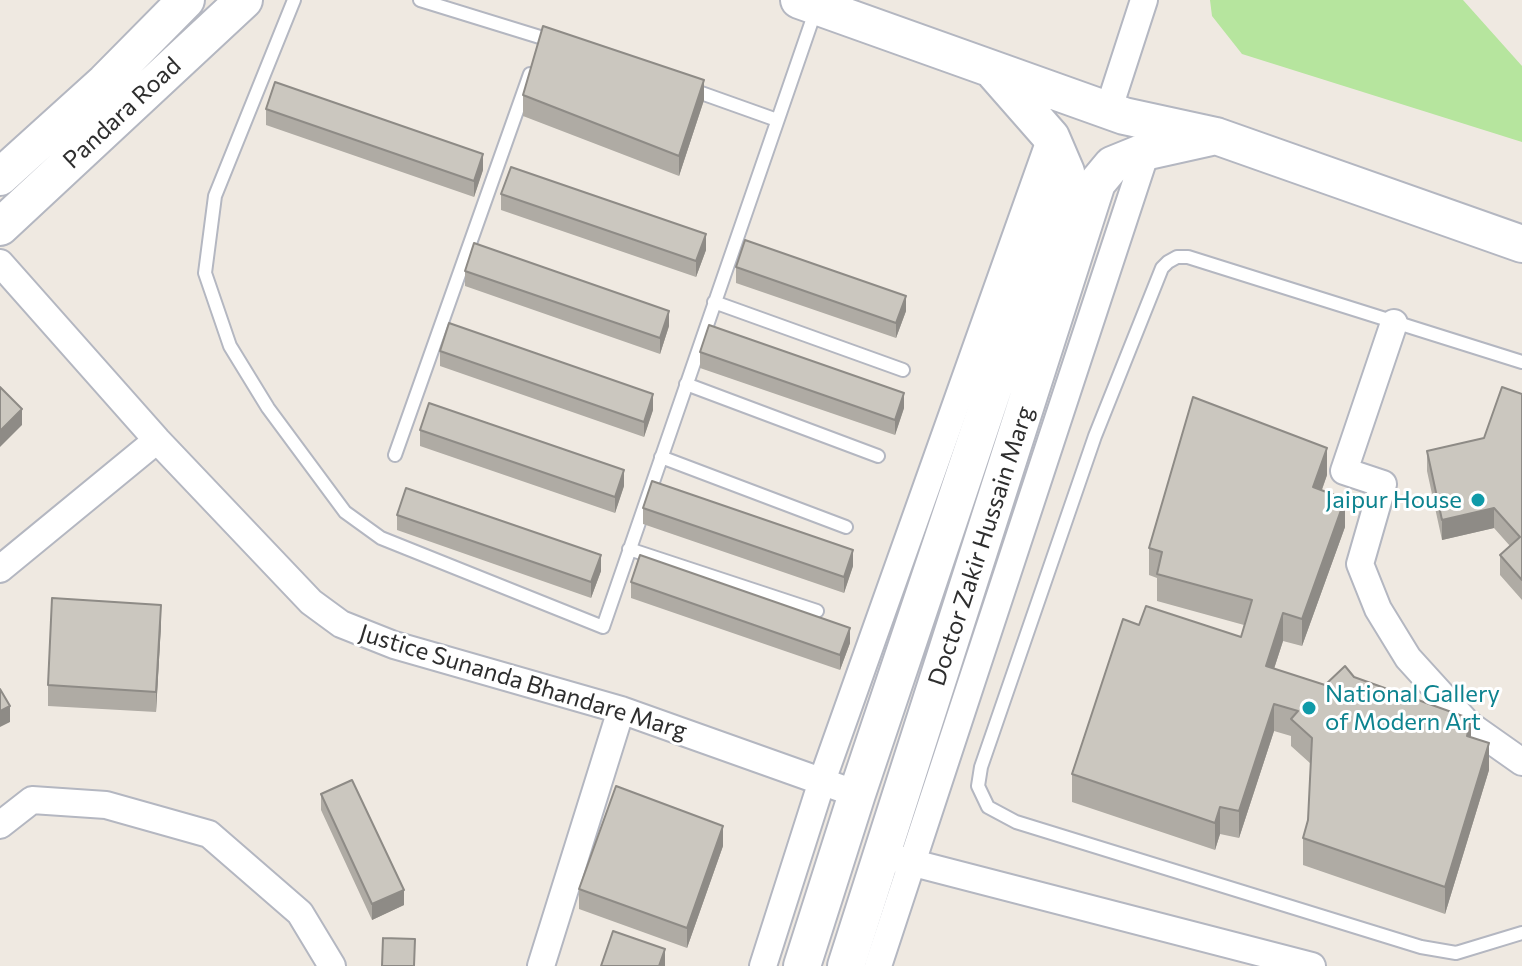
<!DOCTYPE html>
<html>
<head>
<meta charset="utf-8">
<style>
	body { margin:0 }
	canvas { display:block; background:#efe9e1 }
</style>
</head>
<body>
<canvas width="1522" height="966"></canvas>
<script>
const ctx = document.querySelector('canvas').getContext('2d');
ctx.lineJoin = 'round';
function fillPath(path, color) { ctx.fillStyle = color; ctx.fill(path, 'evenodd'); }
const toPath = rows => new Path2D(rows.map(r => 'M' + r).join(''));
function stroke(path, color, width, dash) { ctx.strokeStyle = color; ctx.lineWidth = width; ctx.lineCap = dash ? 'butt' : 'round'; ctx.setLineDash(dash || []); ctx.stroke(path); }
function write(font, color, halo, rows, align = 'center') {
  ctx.font = font + ' Commissioner,sans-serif'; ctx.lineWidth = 6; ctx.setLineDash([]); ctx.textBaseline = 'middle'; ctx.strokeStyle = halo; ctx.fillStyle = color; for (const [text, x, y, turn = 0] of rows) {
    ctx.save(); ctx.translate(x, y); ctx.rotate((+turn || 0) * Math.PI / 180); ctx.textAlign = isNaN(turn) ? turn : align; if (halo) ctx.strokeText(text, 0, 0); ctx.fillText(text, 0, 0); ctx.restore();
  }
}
fillPath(toPath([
	[1210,0,1463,0,1522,66,1522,142,1242,54,1212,16]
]), '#b6e59e');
const lane = toPath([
	[294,0,215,196,205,273,230,346,268,408,345,512,381,538,603,627,816,9],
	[420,0,556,42],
	[690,89,777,120],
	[714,302,903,370],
	[1522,362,1188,257,1177,257,1168,262,1162,268,1095,436,981,767,978,786,988,807,1016,822,1421,947,1456,953,1522,933],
	[686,384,878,456],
	[395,455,530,74],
	[661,457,846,527],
	[629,549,817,611]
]);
const street = toPath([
	[1108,111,1144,0],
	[0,263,157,440,311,602,341,624,394,645,621,710,857,794],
	[1394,323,1344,471,1383,484,1360,564,1378,609,1408,658,1468,724,1522,762],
	[0,569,157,440],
	[0,825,32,800,106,805,209,834,300,913,332,966],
	[898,859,1312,966],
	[541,966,621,710],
	[763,966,822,781,1051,137],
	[878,966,1146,152]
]);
const secondary = toPath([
	[799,0,1124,116,1216,136,1522,244],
	[0,177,105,82,186,0],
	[0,227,244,0],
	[802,966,857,794,1066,172,1051,137,994,72],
	[846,966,1097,183,1112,165,1144,152,1216,136]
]);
stroke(lane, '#b4b7c1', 16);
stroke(street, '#b4b7c1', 30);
stroke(secondary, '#b4b7c1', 40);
stroke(lane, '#fff', 12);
stroke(street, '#fff', 26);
stroke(secondary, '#fff', 36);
fillPath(toPath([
	[523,95,704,100,679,176,523,116],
	[266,109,483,170,474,197,266,125],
	[501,194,706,250,696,277,501,210],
	[736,267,906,311,896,338,736,283],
	[465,271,669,326,660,354,465,286],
	[440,351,653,410,644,437,440,366],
	[700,352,904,408,895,435,700,368],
	[1522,394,1522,600,1500,575,1500,555,1510,546,1494,528,1442,540,1427,471,1427,451,1484,438],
	[420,430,624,486,615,513,420,446],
	[1327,475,1322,490,1345,527,1302,646,1283,641,1274,669,1325,685,1354,677,1471,737,1489,770,1445,914,1303,865,1303,838,1308,820,1311,764,1291,746,1291,736,1274,731,1239,838,1220,834,1215,850,1072,802,1072,774,1139,625,1241,637,1244,625,1157,601,1157,578,1149,575,1149,548],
	[643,508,853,566,844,593,643,524],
	[397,515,601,571,591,598,397,530],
	[631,582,850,643,840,670,631,598],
	[161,625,156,712,48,706,48,685],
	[321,794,404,905,372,920,321,810],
	[723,846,687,948,579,909,579,889]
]), '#afaba4');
fillPath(toPath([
	[704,80,704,100,679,176,679,156],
	[483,154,483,170,474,197,474,181],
	[706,234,706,250,696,277,696,261],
	[906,296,906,311,896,338,896,323],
	[669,311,669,326,660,354,660,338],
	[904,393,904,408,895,435,895,420],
	[653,394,653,410,644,437,644,422],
	[22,409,22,425,0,447,0,431],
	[1327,448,1327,475,1313,514,1313,487],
	[624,470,624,486,615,513,615,497],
	[1345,499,1345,527,1302,646,1302,619],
	[1494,508,1494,528,1442,540,1442,520],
	[853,550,853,566,844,593,844,577],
	[601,555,601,571,591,598,591,582],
	[161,605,161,625,156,712,156,692],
	[1283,613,1283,641,1266,693,1266,666],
	[850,628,850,643,840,670,840,655],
	[1274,704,1274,731,1239,838,1239,811],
	[10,706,10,722,0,727,0,711],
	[1471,719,1471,746,1467,736],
	[1489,743,1489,770,1445,914,1445,887],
	[1220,807,1220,834,1215,850,1215,823],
	[723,826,723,846,687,948,687,928],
	[404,890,404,905,372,920,372,904],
	[665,949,665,966,659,966]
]), '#8e8b86');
const building = toPath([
	[543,26,704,80,679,156,523,95,543,26],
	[275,82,483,154,474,181,266,109,275,82],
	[511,167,706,234,696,261,501,194,511,167],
	[745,240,906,296,896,323,736,267,745,240],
	[474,243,669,311,660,338,465,271,474,243],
	[449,323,653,394,644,422,440,351,449,323],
	[709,325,904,393,895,420,700,352,709,325],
	[0,387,22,409,0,431,0,387],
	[1502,387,1522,394,1522,580,1500,555,1520,537,1494,508,1442,520,1427,451,1484,438,1502,387],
	[1193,397,1327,448,1313,487,1345,499,1302,619,1283,613,1266,666,1325,685,1345,666,1354,677,1471,719,1467,736,1489,743,1445,887,1303,838,1308,820,1312,738,1291,719,1298,711,1274,704,1239,811,1220,807,1215,823,1072,774,1123,619,1139,625,1146,606,1241,637,1252,600,1157,574,1162,552,1149,548,1193,397],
	[429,403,624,470,615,497,420,430,429,403],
	[652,481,853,550,844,577,643,508,652,481],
	[406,488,601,555,591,582,397,515,406,488],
	[640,555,850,628,840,655,631,582,640,555],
	[52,598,161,605,156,692,48,685,52,598],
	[0,689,10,706,0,711,0,689],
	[352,780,404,890,372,904,321,794,352,780],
	[616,786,723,826,687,928,579,889,616,786],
	[613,931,665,949,659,966,601,966,613,931],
	[383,938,415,939,414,966,382,966,383,938]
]);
fillPath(building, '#cbc7bf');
stroke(building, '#8e8b86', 2);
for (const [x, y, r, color] of [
	[1478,500,8,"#0f9aa8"],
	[1309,708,8,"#0f9aa8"]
]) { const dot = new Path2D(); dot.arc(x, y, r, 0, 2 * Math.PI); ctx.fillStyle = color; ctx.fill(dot); stroke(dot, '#fff', 3); }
write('24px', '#2e2e2e', '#fff', [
	["Pandara Road",122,113,-43],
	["Doctor Zakir Hussain Marg",981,546,-72],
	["Justice Sunanda Bhandare Marg",523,682,17]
]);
write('24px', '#0d838f', '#fff', [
	["Jaipur House",1462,500],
	["National Gallery",1325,694,"left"],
	["of Modern Art",1325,722,"left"]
], 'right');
</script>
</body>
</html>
